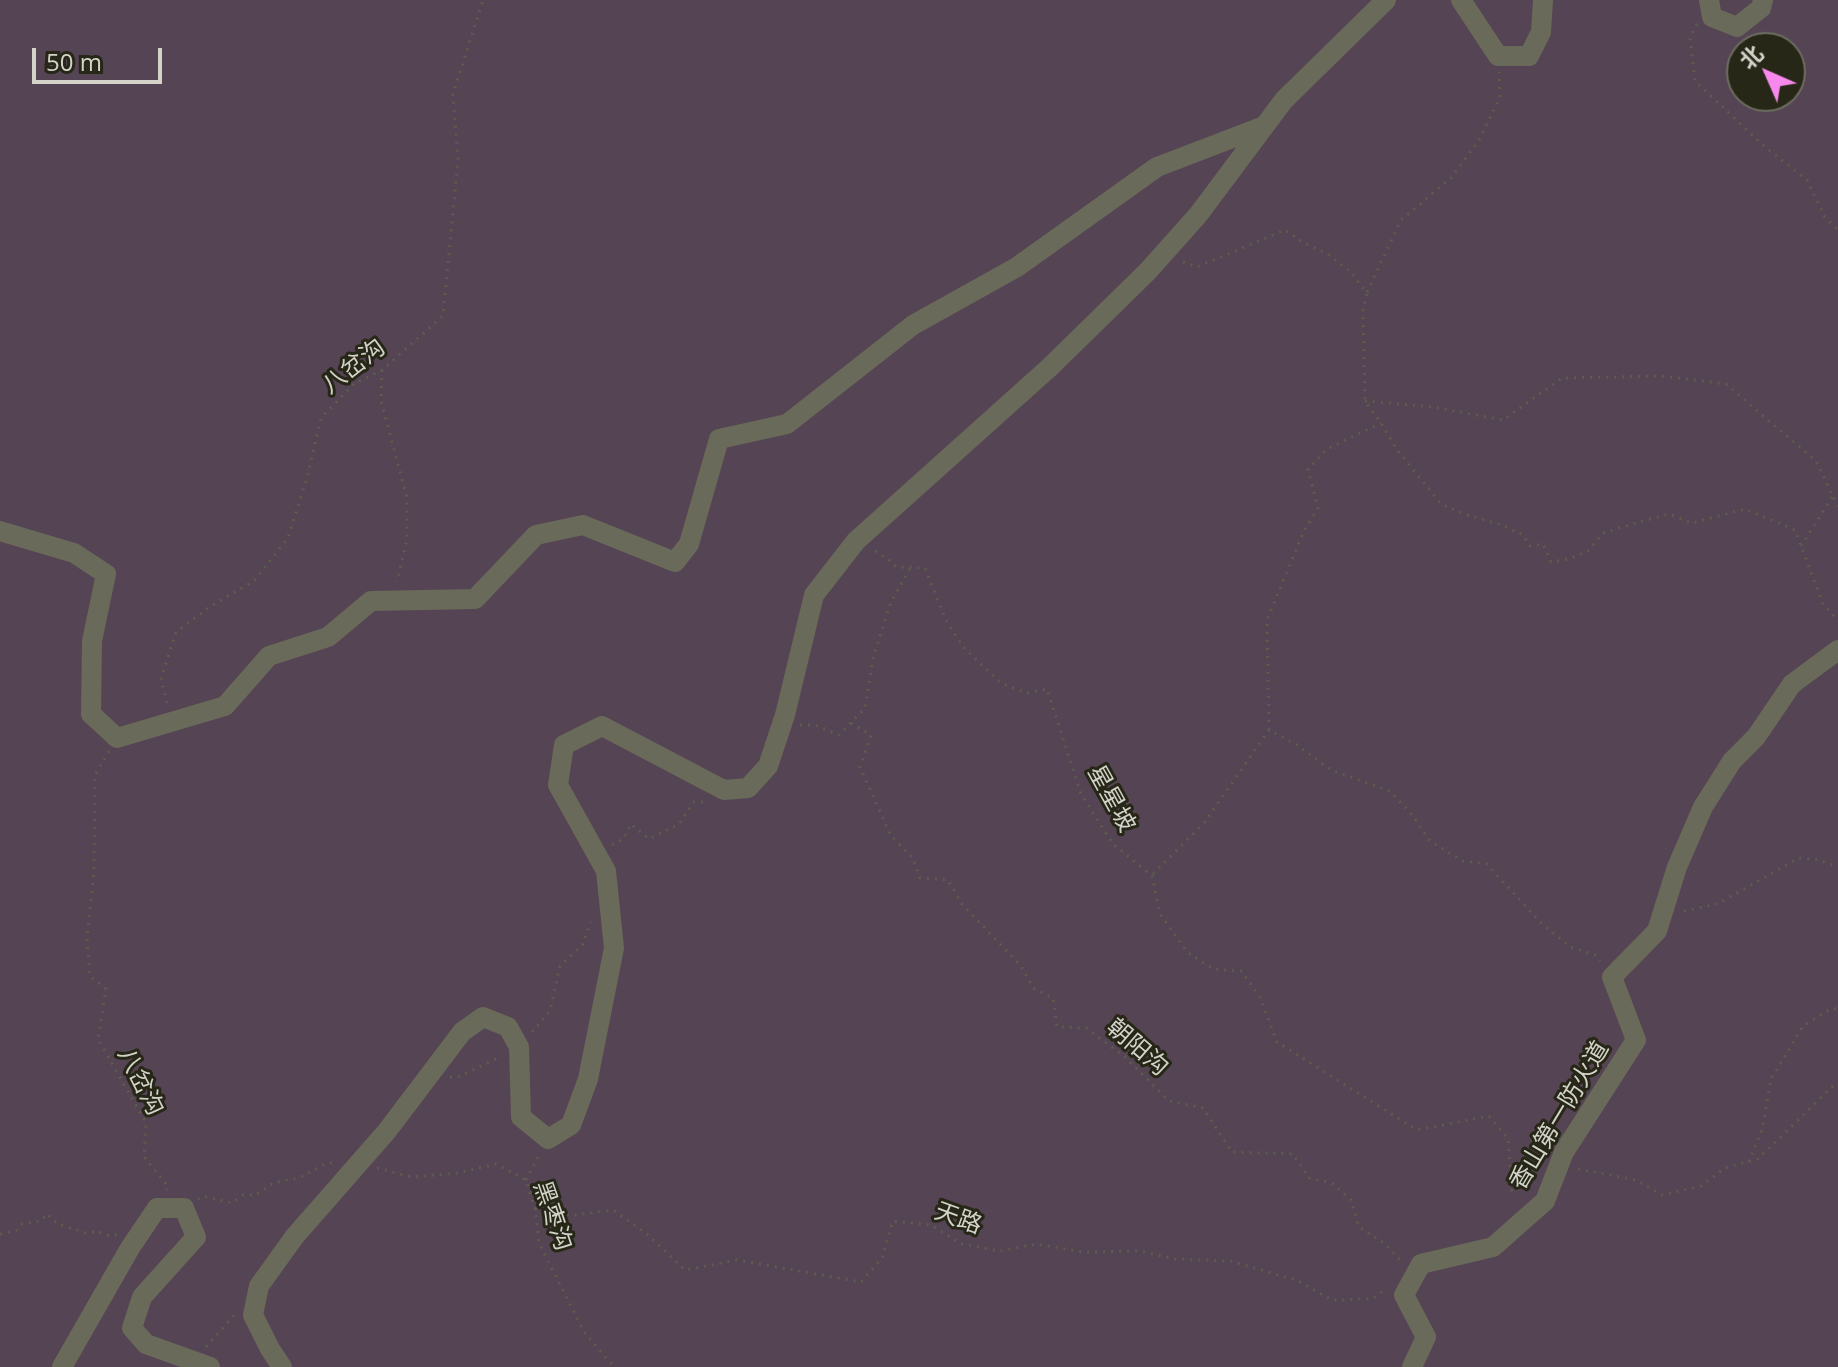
<!DOCTYPE html>
<html>
<head>
<meta charset="utf-8">
<style>
	body { margin:0 }
	#map { position:relative; width:1838px; height:1367px; overflow:hidden; background:#272718; font-family:"Open Sans","Noto Sans SC",sans-serif }
	canvas { display:block }
	.north { position:absolute; left:1726px; top:32px; width:80px; height:80px; box-sizing:border-box; background:#272718; border:2px solid #6c6c5f; border-radius:50%; rotate:315deg; font-size:22px; font-weight:700; line-height:32px; text-align:center; color:#d3d3ca }
	.north::after { content:''; display:block; margin:auto; width:28px; height:36px; background:#f788ec; clip-path:polygon(50% 0,100% 100%,50% 72%,0 100%) }
	.scale { position:absolute; left:32px; top:48px; width:130px; height:36px; box-sizing:border-box; border:4px solid #d3d3ca; border-top:0; padding-left:10px; font-size:24px; line-height:28px; white-space:nowrap; color:#d3d3ca; -webkit-text-stroke:6px #272718; paint-order:stroke }
</style>
</head>
<body>
<div id="map">
<canvas width="1838" height="1367"></canvas>
<div class="north">北</div>
<div class="scale">50 m</div>
</div>
<script>
const ctx = document.querySelector('canvas').getContext('2d');
ctx.lineJoin = 'round';
function fillPath(path, color) { ctx.fillStyle = color; ctx.fill(path, 'evenodd'); }
const toPath = rows => new Path2D(rows.map(r => 'M' + r).join(''));
function stroke(path, color, width, dash) { ctx.strokeStyle = color; ctx.lineWidth = width; ctx.lineCap = dash ? 'butt' : 'round'; ctx.setLineDash(dash || []); ctx.stroke(path); }
function write(font, color, halo, rows, align = 'center') {
  ctx.font = font + ' "Open Sans","Noto Sans SC",sans-serif'; ctx.lineWidth = 6; ctx.setLineDash([]); ctx.textBaseline = 'middle'; ctx.strokeStyle = halo; ctx.fillStyle = color; for (const [text, x, y, turn = 0] of rows) {
    ctx.save(); ctx.translate(x, y); ctx.rotate((+turn || 0) * Math.PI / 180); ctx.textAlign = isNaN(turn) ? turn : align; if (halo) ctx.strokeText(text, 0, 0); ctx.fillText(text, 0, 0); ctx.restore();
  }
}
fillPath(toPath([
	[0,0,1838,0,1838,1367,0,1367],
	[1742,48,1790,48,1790,96,1742,96]
]), '#554453');
stroke(toPath([
	[1697,24,1690,38,1695,81,1764,146,1807,180,1825,217,1838,230],
	[1183,262,1197,267,1285,230,1304,243,1328,254,1352,273,1367,294,1363,309,1365,401,1381,423,1397,450,1441,504,1467,515,1499,524,1523,535,1530,546,1543,544,1551,562,1569,559,1588,551,1603,533,1629,525,1669,514,1692,523,1745,509,1795,530,1823,604,1838,621],
	[1367,292,1401,220,1451,178,1479,140,1500,97,1499,72],
	[382,370,381,401,407,498,407,539,397,582],
	[1365,401,1433,407,1503,420,1562,378,1661,376,1726,384,1816,461,1838,506],
	[1801,546,1833,496],
	[875,551,888,559,896,567,925,568,946,620,963,647,1001,683,1027,693,1047,689,1081,794,1113,844,1152,876,1160,914,1187,952,1213,969,1241,971,1260,997,1277,1042,1417,1130,1489,1116,1508,1139,1512,1191,1533,1184],
	[167,703,161,679,176,632,211,606,254,581,288,538,307,478,321,418,354,384,382,370,443,316,458,160,453,94,483,0],
	[851,723,871,735,860,767,891,836,913,858,920,878,948,880,962,904,1021,966,1033,988,1053,998,1057,1027,1086,1028,1125,1057,1169,1101,1203,1108,1232,1152,1293,1154,1309,1178,1332,1183,1351,1200,1359,1227,1384,1243,1401,1261],
	[800,725,815,725,839,735,865,708,873,658,891,602,911,567],
	[1269,730,1267,620,1303,533,1318,508,1308,469,1327,449,1381,423],
	[109,751,95,775,94,870,87,938,90,976,106,989,98,1039,146,1123,144,1157,168,1186,166,1190],
	[612,845,624,838,631,824,649,839,679,824,694,802,707,802],
	[1153,874,1204,823,1269,730,1297,745,1331,770,1390,791,1413,816,1430,841,1463,861,1487,864,1538,920,1570,947,1595,955,1600,961],
	[1684,911,1717,904,1799,858,1819,860,1838,867],
	[532,1032,550,1011,560,966,583,944,591,922],
	[450,1077,458,1077,502,1056],
	[1749,1162,1762,1130,1771,1079,1803,1026,1829,1010,1838,1008],
	[377,1168,411,1177,458,1173,496,1164,526,1180,535,1209,539,1243,584,1332,614,1367],
	[1578,1169,1636,1180,1662,1195,1701,1186,1725,1168,1758,1159,1834,1085,1838,1085],
	[526,1180,539,1155],
	[198,1199,203,1196,232,1203,243,1195,256,1195,273,1183,301,1177,327,1163,334,1163],
	[535,1209,574,1215,613,1210,647,1234,685,1270,737,1260,861,1282,882,1258,893,1221,931,1225,961,1244,1000,1251,1036,1244,1083,1252,1140,1251,1175,1259,1230,1261,1296,1280,1332,1300,1372,1299,1387,1288],
	[0,1234,17,1230,22,1224,41,1221,47,1214,58,1224,86,1233,97,1231,109,1236,118,1234],
	[206,1347,235,1314]
]), '#5c5c4f', 3, [2, 6]);
stroke(toPath([
	[1461,0,1498,56,1529,56,1541,32,1543,0],
	[1709,0,1712,17,1737,27,1761,8,1763,0],
	[0,531,74,553,106,574,92,641,91,714,117,738,225,706,269,656,328,637,371,601,475,599,536,535,583,525,675,562,689,544,719,439,787,424,913,325,1017,267,1157,167,1264,126],
	[62,1367,130,1248,157,1208,184,1208,196,1237,142,1297,132,1328,146,1344,210,1367],
	[282,1367,270,1349,253,1315,259,1286,295,1236,387,1131,462,1032,483,1017,508,1027,519,1047,521,1117,548,1139,571,1125,588,1079,614,948,606,871,558,785,564,745,602,726,724,790,748,788,768,766,785,715,814,595,856,541,1050,367,1148,271,1198,215,1284,100,1386,0],
	[1412,1367,1426,1337,1404,1295,1421,1264,1493,1247,1545,1201,1564,1152,1636,1040,1612,977,1657,931,1677,867,1703,807,1732,761,1756,737,1792,684,1838,650]
]), '#6a6a5a', 20);
write('24px', '#d3d3ca', '#272718', [
	["八岔沟",354,367,-38],
	["星星坡",1111,799,61],
	["朝阳沟",1137,1048,41],
	["八岔沟",140,1082,63],
	["香山第一防火道",1560,1116,-59],
	["黑枣沟",552,1216,71],
	["天路",958,1219,20]
]);
</script>
</body>
</html>
